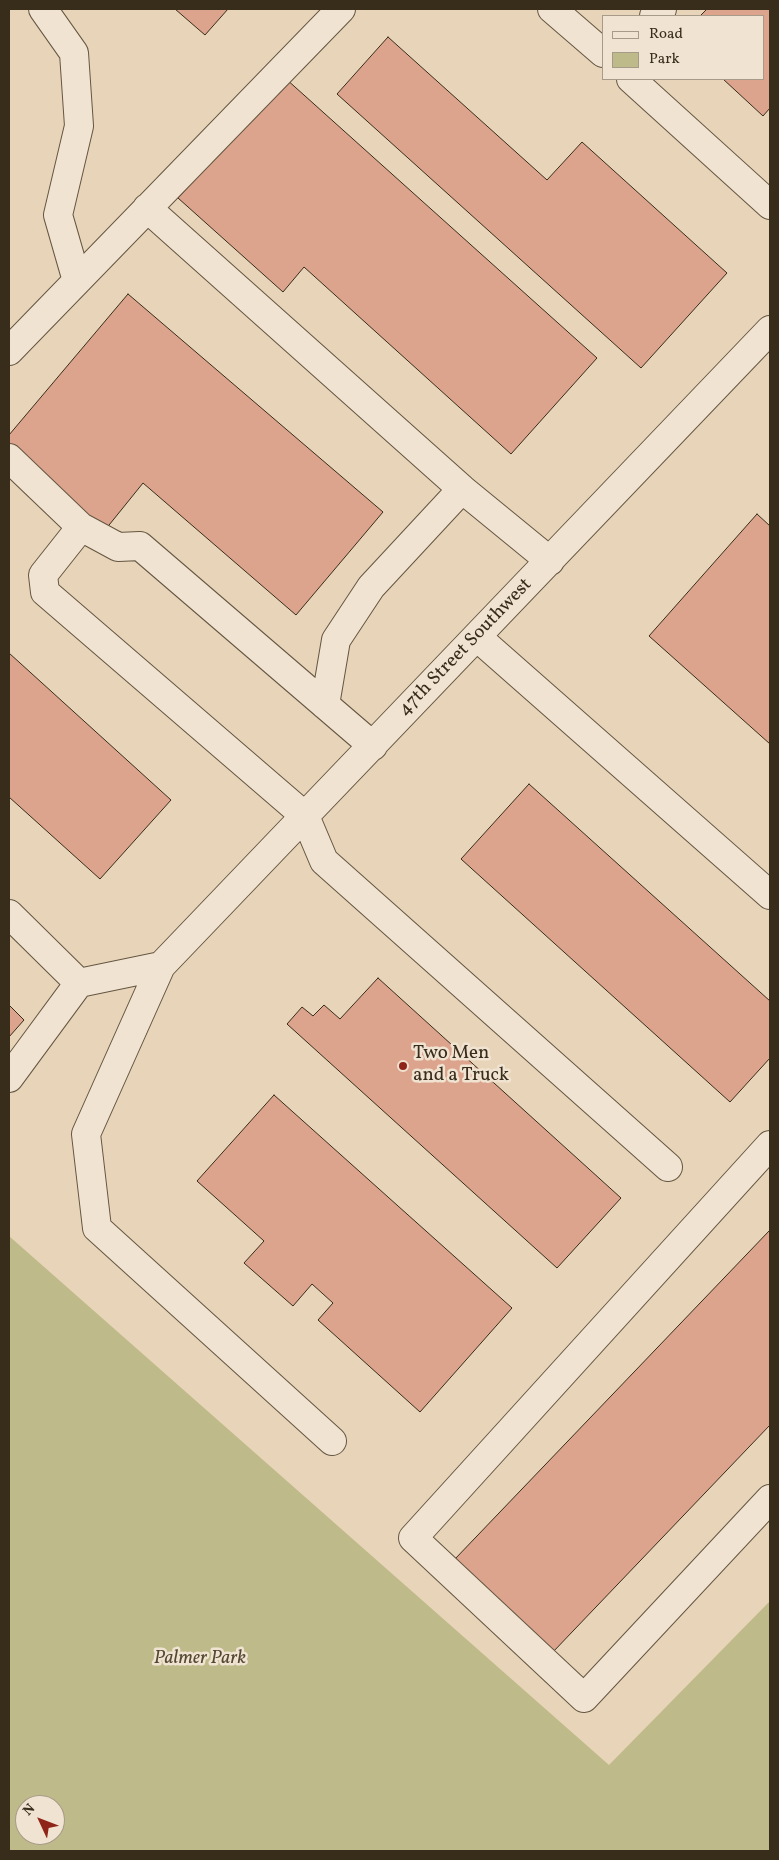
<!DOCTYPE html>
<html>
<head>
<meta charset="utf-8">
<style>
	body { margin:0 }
	#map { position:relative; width:779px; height:1860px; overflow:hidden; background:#e8d4b8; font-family:Vollkorn,serif }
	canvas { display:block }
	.frame { position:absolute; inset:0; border:10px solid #382c1b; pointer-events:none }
	.legend { position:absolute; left:602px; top:15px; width:162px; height:65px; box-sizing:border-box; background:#f0e3d1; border:1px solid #a69a88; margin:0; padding:6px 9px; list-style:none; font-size:15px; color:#382c1b }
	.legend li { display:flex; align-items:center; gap:10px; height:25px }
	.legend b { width:25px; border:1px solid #a69a88 }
	.north { position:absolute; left:15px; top:1795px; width:50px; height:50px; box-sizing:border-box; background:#f0e3d1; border:1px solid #a69a88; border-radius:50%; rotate:313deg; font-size:14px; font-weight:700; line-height:20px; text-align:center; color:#382c1b }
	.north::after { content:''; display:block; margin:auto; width:18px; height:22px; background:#8f2418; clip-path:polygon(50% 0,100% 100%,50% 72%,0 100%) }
</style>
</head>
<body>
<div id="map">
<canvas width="779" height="1860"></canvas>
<div class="frame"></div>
<ul class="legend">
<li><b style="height:6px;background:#f0e3d1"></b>Road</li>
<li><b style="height:14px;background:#beba89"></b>Park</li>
</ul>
<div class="north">N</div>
</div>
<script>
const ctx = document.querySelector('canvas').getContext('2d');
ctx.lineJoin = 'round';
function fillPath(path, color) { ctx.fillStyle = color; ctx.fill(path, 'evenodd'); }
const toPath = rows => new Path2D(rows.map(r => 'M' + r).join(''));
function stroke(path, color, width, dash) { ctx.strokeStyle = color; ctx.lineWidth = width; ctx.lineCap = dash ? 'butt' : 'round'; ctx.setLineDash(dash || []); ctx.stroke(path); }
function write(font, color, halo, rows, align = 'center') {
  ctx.font = font + ' Vollkorn,serif'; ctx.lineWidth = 5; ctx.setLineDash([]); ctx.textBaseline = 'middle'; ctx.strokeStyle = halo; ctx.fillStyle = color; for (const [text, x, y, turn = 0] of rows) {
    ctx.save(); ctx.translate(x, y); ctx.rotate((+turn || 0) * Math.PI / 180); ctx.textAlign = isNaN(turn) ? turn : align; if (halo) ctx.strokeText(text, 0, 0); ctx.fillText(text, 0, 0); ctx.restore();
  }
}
fillPath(toPath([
	[9,1236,609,1765,770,1601,770,1851,9,1851],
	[25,1805,55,1805,55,1835,25,1835]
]), '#beba89');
const building = toPath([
	[175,9,228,9,205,35,175,9],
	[707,9,770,9,770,108,763,116,723,79,763,79,763,16,700,16,707,9],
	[388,37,547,180,582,142,727,273,641,368,337,94,388,37],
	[285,78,597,358,511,454,304,267,283,292,178,198,285,78],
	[128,294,383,512,296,615,143,483,101,535,9,452,9,435,128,294],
	[757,514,770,526,770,744,649,636,757,514],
	[9,653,171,800,100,879,9,797,9,653],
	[529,784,770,1001,770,1058,730,1102,461,859,529,784],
	[378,978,621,1198,557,1268,287,1024,302,1007,313,1016,324,1005,340,1019,378,978],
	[9,1005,24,1020,9,1037,9,1005],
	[274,1095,512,1308,420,1412,318,1320,333,1303,312,1284,293,1306,244,1263,264,1241,197,1181,274,1095],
	[770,1230,770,1425,552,1653,454,1560,770,1230]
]);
fillPath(building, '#dca48d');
stroke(building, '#382c1b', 1);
const minor = toPath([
	[43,9,74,53,79,126,58,215,77,281],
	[552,9,603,53],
	[654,16,662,9],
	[631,79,770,205],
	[147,208,462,489,371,587,336,640,325,705],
	[9,351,341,9],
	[9,458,81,527,43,575,45,592,305,816,324,861,668,1167],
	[462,489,550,561],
	[81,527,118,547,140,546,373,746],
	[477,637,770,895],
	[9,914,79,983],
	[9,1078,79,983,161,966],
	[770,1145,413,1538,584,1698,770,1499],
	[332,1441,97,1228,86,1134,161,966,770,330]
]);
stroke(minor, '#645642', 30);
stroke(minor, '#f0e3d1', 28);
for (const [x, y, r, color] of [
	[403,1066,5,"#8f2418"]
]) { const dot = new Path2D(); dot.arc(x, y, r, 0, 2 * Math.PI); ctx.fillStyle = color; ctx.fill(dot); stroke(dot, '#f0e3d1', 2); }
write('19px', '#382c1b', '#f0e3d1', [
	["47th Street Southwest",466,648,-46]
]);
write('19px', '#382c1b', '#f0e3d1', [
	["Two Men",413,1055],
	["and a Truck",413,1077]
], 'left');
write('italic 19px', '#534831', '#f0e3d1', [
	["Palmer Park",200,1660]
]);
</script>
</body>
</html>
